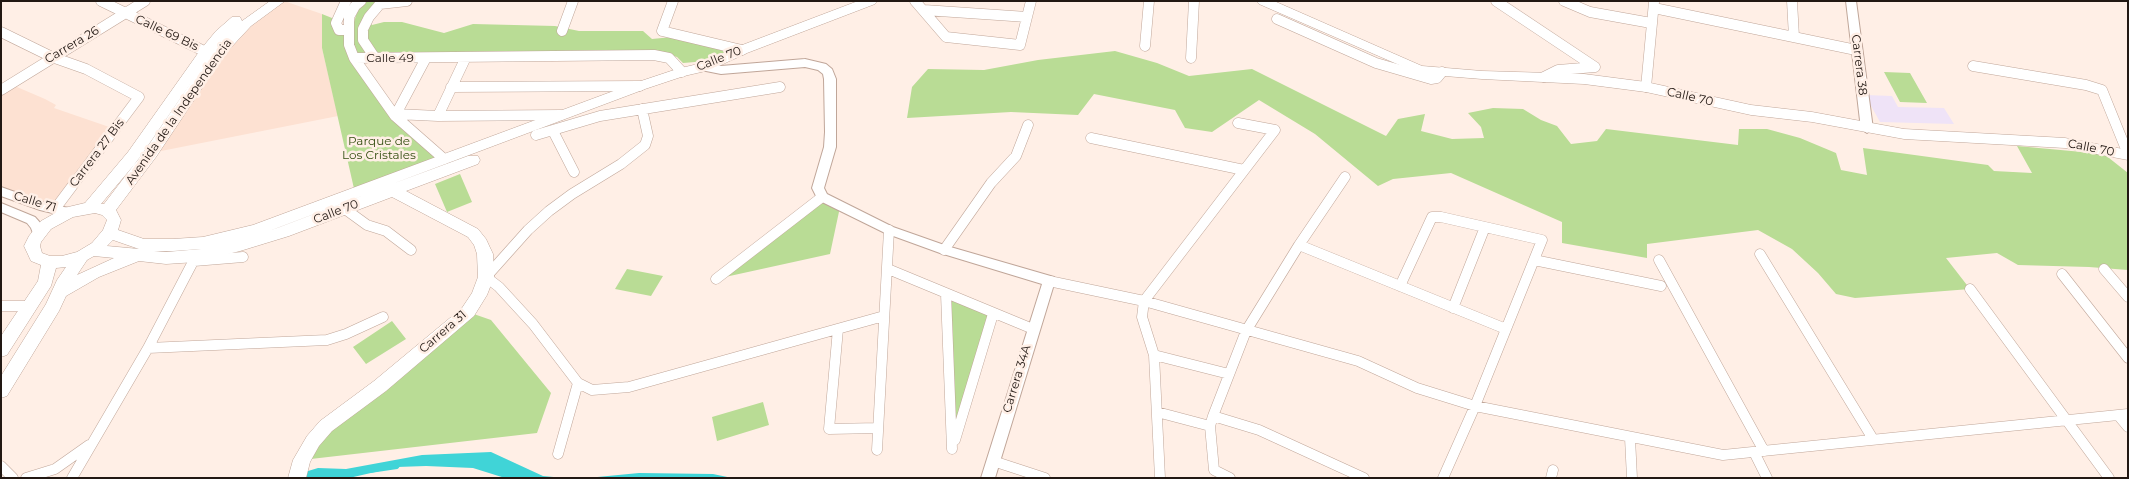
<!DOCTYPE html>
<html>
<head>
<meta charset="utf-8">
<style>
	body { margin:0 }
	#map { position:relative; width:2129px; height:479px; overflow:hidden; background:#ffefe6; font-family:Montserrat,sans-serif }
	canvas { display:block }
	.frame { position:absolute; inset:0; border:2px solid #221813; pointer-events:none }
</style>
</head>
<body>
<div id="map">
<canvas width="2129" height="479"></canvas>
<div class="frame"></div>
</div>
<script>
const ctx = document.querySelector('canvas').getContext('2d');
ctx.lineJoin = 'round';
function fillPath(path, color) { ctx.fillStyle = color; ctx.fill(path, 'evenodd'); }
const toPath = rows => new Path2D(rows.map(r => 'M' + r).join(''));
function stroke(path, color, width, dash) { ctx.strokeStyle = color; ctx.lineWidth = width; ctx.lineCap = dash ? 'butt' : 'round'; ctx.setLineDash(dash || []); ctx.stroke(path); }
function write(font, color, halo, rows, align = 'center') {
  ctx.font = font + ' Montserrat,sans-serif'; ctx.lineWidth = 5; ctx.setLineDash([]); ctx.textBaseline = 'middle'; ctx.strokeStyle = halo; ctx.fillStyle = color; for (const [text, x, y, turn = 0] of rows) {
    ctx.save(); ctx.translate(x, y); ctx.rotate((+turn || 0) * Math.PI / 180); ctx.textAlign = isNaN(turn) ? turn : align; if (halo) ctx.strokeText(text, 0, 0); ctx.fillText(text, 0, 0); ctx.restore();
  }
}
fillPath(toPath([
	[284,1,322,14,322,48,338,116,151,153,232,36],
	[10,84,45,99,56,105,54,108,115,129,55,209,1,191,1,90]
]), '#fde1d2');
fillPath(toPath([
	[1865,95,1892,96,1898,107,1944,108,1954,124,1880,122]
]), '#efe3f7');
fillPath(toPath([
	[362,1,376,1,365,16,372,25,384,22,402,22,444,33,473,24,555,26,579,31,643,31,652,39,672,37,731,51,707,61,683,63,677,57,660,52,358,55,395,116,444,159,355,193,322,48,322,14,337,20,349,38,359,6],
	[1115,51,1157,63,1189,76,1252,69,1386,136,1398,119,1425,114,1421,131,1452,139,1484,138,1481,127,1468,113,1493,108,1523,109,1541,120,1557,126,1571,144,1597,141,1606,129,1738,145,1739,129,1767,129,1800,138,1836,153,1841,170,1867,175,1863,148,1988,165,1994,171,2032,173,2017,146,2104,154,2128,173,2128,270,2089,267,2018,265,1997,253,1946,258,1970,289,1855,298,1836,294,1818,273,1792,249,1758,230,1647,244,1647,258,1562,243,1562,222,1451,173,1393,179,1378,186,1315,134,1259,100,1212,132,1185,128,1175,110,1094,94,1078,115,1011,112,907,118,912,87,928,69,984,70,1038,60],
	[1884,72,1910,73,1927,103,1900,102],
	[460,174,472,202,447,212,435,184],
	[822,197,840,207,830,254,716,279],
	[627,269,663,276,651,296,615,289],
	[946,294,993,314,952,449],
	[468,312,491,320,551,393,537,433,302,460,313,441],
	[392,321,406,339,366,364,353,347],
	[763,402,769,425,717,441,712,417]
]), '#b9dc95');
fillPath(toPath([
	[491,452,543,476,564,478,505,478,473,468,426,466,397,467,349,478,285,478,318,468,346,469,422,455],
	[639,473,713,474,732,478,587,478]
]), '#40d4d7');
stroke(toPath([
	[370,471,397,467,399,464]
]), '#40d4d7', 4);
const minor = toPath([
	[101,1,206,52],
	[346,1,336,23,339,30,348,30],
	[361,1,355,6,349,17,349,45,354,58,395,116,444,159],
	[673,1,662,31,742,50],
	[915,1,946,37,1020,45,1031,1],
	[1496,1,1595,67],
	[1564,1,1590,12,1651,23],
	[1792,1,1794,37],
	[1654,8,1856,50],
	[924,10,1027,17],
	[1277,19,1376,63,1431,79,1437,78,1442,72],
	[562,31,573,1],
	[1,32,52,57,86,69,139,97,55,209],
	[1145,46,1149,1],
	[354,58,654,55,669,58,682,72],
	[375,58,363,40,363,29,369,17,380,4,407,1],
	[1191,58,1194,1],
	[1973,66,2086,85,2102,90,2128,154],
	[1544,77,1558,70,1595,67],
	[451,87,640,86],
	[1646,87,1654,2],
	[1,90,145,1],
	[642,109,648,136,645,145,621,164,572,194,549,211,528,230,486,277,499,287,533,324,578,383,592,390,629,387,884,316],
	[396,114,438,116,561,115],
	[395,116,426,58],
	[438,116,466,57],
	[553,131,574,172],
	[536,135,600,116,780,87],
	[1091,138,1244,170],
	[345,209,367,225,386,231,411,250],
	[1299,245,1506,329],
	[944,250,991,183,1016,156,1028,125],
	[1760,254,1873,439],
	[1534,260,1661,286],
	[1659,260,1764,451],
	[194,261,243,257],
	[888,269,1033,329],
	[2104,269,2128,297],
	[2062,274,2128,358],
	[716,279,822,197],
	[1049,281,1144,301,1358,361,1417,388,1475,406,1723,455,2128,414],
	[1400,286,1432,217,1441,217,1542,240,1475,406,1443,478],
	[1970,289,2109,478],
	[946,294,952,449],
	[1,306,30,306],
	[1453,308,1485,227],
	[838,329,829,429,878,428],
	[148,348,327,340,346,334,383,317],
	[1154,355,1229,374],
	[1157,412,1210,426],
	[2118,415,2128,427],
	[1213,416,1259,430,1364,478],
	[1630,438,1632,478],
	[955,440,993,314],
	[877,450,889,230],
	[1754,452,1767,478],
	[558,454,578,383],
	[993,461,1045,478],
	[1,466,13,478],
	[26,478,55,469,89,445],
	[72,478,148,348,196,256],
	[1160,478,1154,355,1142,317,1144,301,1275,130,1238,123],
	[1230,478,1214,470,1210,426,1213,416,1246,331,1299,245,1345,177],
	[1551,478,1553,470]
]);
const tertiary = toPath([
	[1846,1,1856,1,1873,129,1867,133,1861,129,1846,1],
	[805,59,826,64,832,69,836,79,836,147,824,188,827,194,893,227,947,246,1054,277,1055,281,995,478,981,478,1042,284,940,253,885,233,818,200,812,188,824,147,825,132,824,79,823,74,818,70,805,67,721,74,701,70,700,67,705,63,721,66,805,59],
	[1,187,46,203,73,209,75,212,73,215,69,217,40,210,1,196,1,187],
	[1,203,35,217,43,226,44,233,42,236,34,236,31,228,27,223,1,212,1,203]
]);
const secondary = toPath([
	[270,1,285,1,251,26,224,55,156,157,116,210,121,220,118,230,144,239,173,239,203,237,253,225,635,83,677,69,702,63,737,47,858,1,877,1,875,4,747,53,710,70,684,76,645,89,392,184,468,156,478,156,480,160,478,164,406,191,478,229,486,239,493,254,494,277,487,295,474,316,386,391,332,431,319,446,310,462,306,478,288,478,293,460,307,436,320,421,374,381,462,308,472,293,478,277,477,254,474,245,468,237,392,197,289,236,240,251,196,262,166,264,139,261,99,277,66,296,59,311,7,396,1,398,1,376,46,304,57,280,66,267,56,268,51,286,7,355,1,357,1,336,38,281,41,265,31,261,24,246,29,236,41,221,64,208,85,203,128,152,201,49,216,31,232,17,240,17,242,21,270,1],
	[192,81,146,149,104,204,101,204,138,160,192,81],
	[380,189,280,227,269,231,380,189],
	[95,213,102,215,107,220,103,230,92,243,77,252,62,256,50,256,42,253,40,246,41,242,51,229,73,217,95,213],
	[113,240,139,249,107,246,113,240],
	[201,249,166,252,154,251,173,251,201,249],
	[94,256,114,258,77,275,87,260,94,256],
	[1257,1,1274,1,1422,66,1482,71,1584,74,1646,82,1751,105,1812,112,1904,129,2065,138,2128,150,2128,160,2065,148,1904,139,1812,122,1751,115,1646,92,1584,84,1482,79,1420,74,1259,4,1257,1]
]);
stroke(minor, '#c0a699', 11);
stroke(tertiary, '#c0a699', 2);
stroke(secondary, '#c0a699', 1);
stroke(minor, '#fff', 10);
fillPath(tertiary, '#fff');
fillPath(secondary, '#fff');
write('12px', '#221813', '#ffefe6', [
	["Calle 69 Bis",167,33,25],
	["Carrera 26",72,45,-31],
	["Calle 49",390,58],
	["Calle 70",719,59,-22],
	["Carrera 38",1859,65,83],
	["Calle 70",1690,97,13],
	["Avenida de la Independencia",179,112,-55],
	["Calle 70",2091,148,11],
	["Carrera 27 Bis",97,153,-53],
	["Calle 71",35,202,17],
	["Calle 70",336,212,-21],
	["Carrera 31",443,332,-41],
	["Carrera 34A",1017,379,-73]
]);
write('12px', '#344e11', '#ffefe6', [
	["Parque de",379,141],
	["Los Cristales",379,155]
]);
</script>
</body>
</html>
